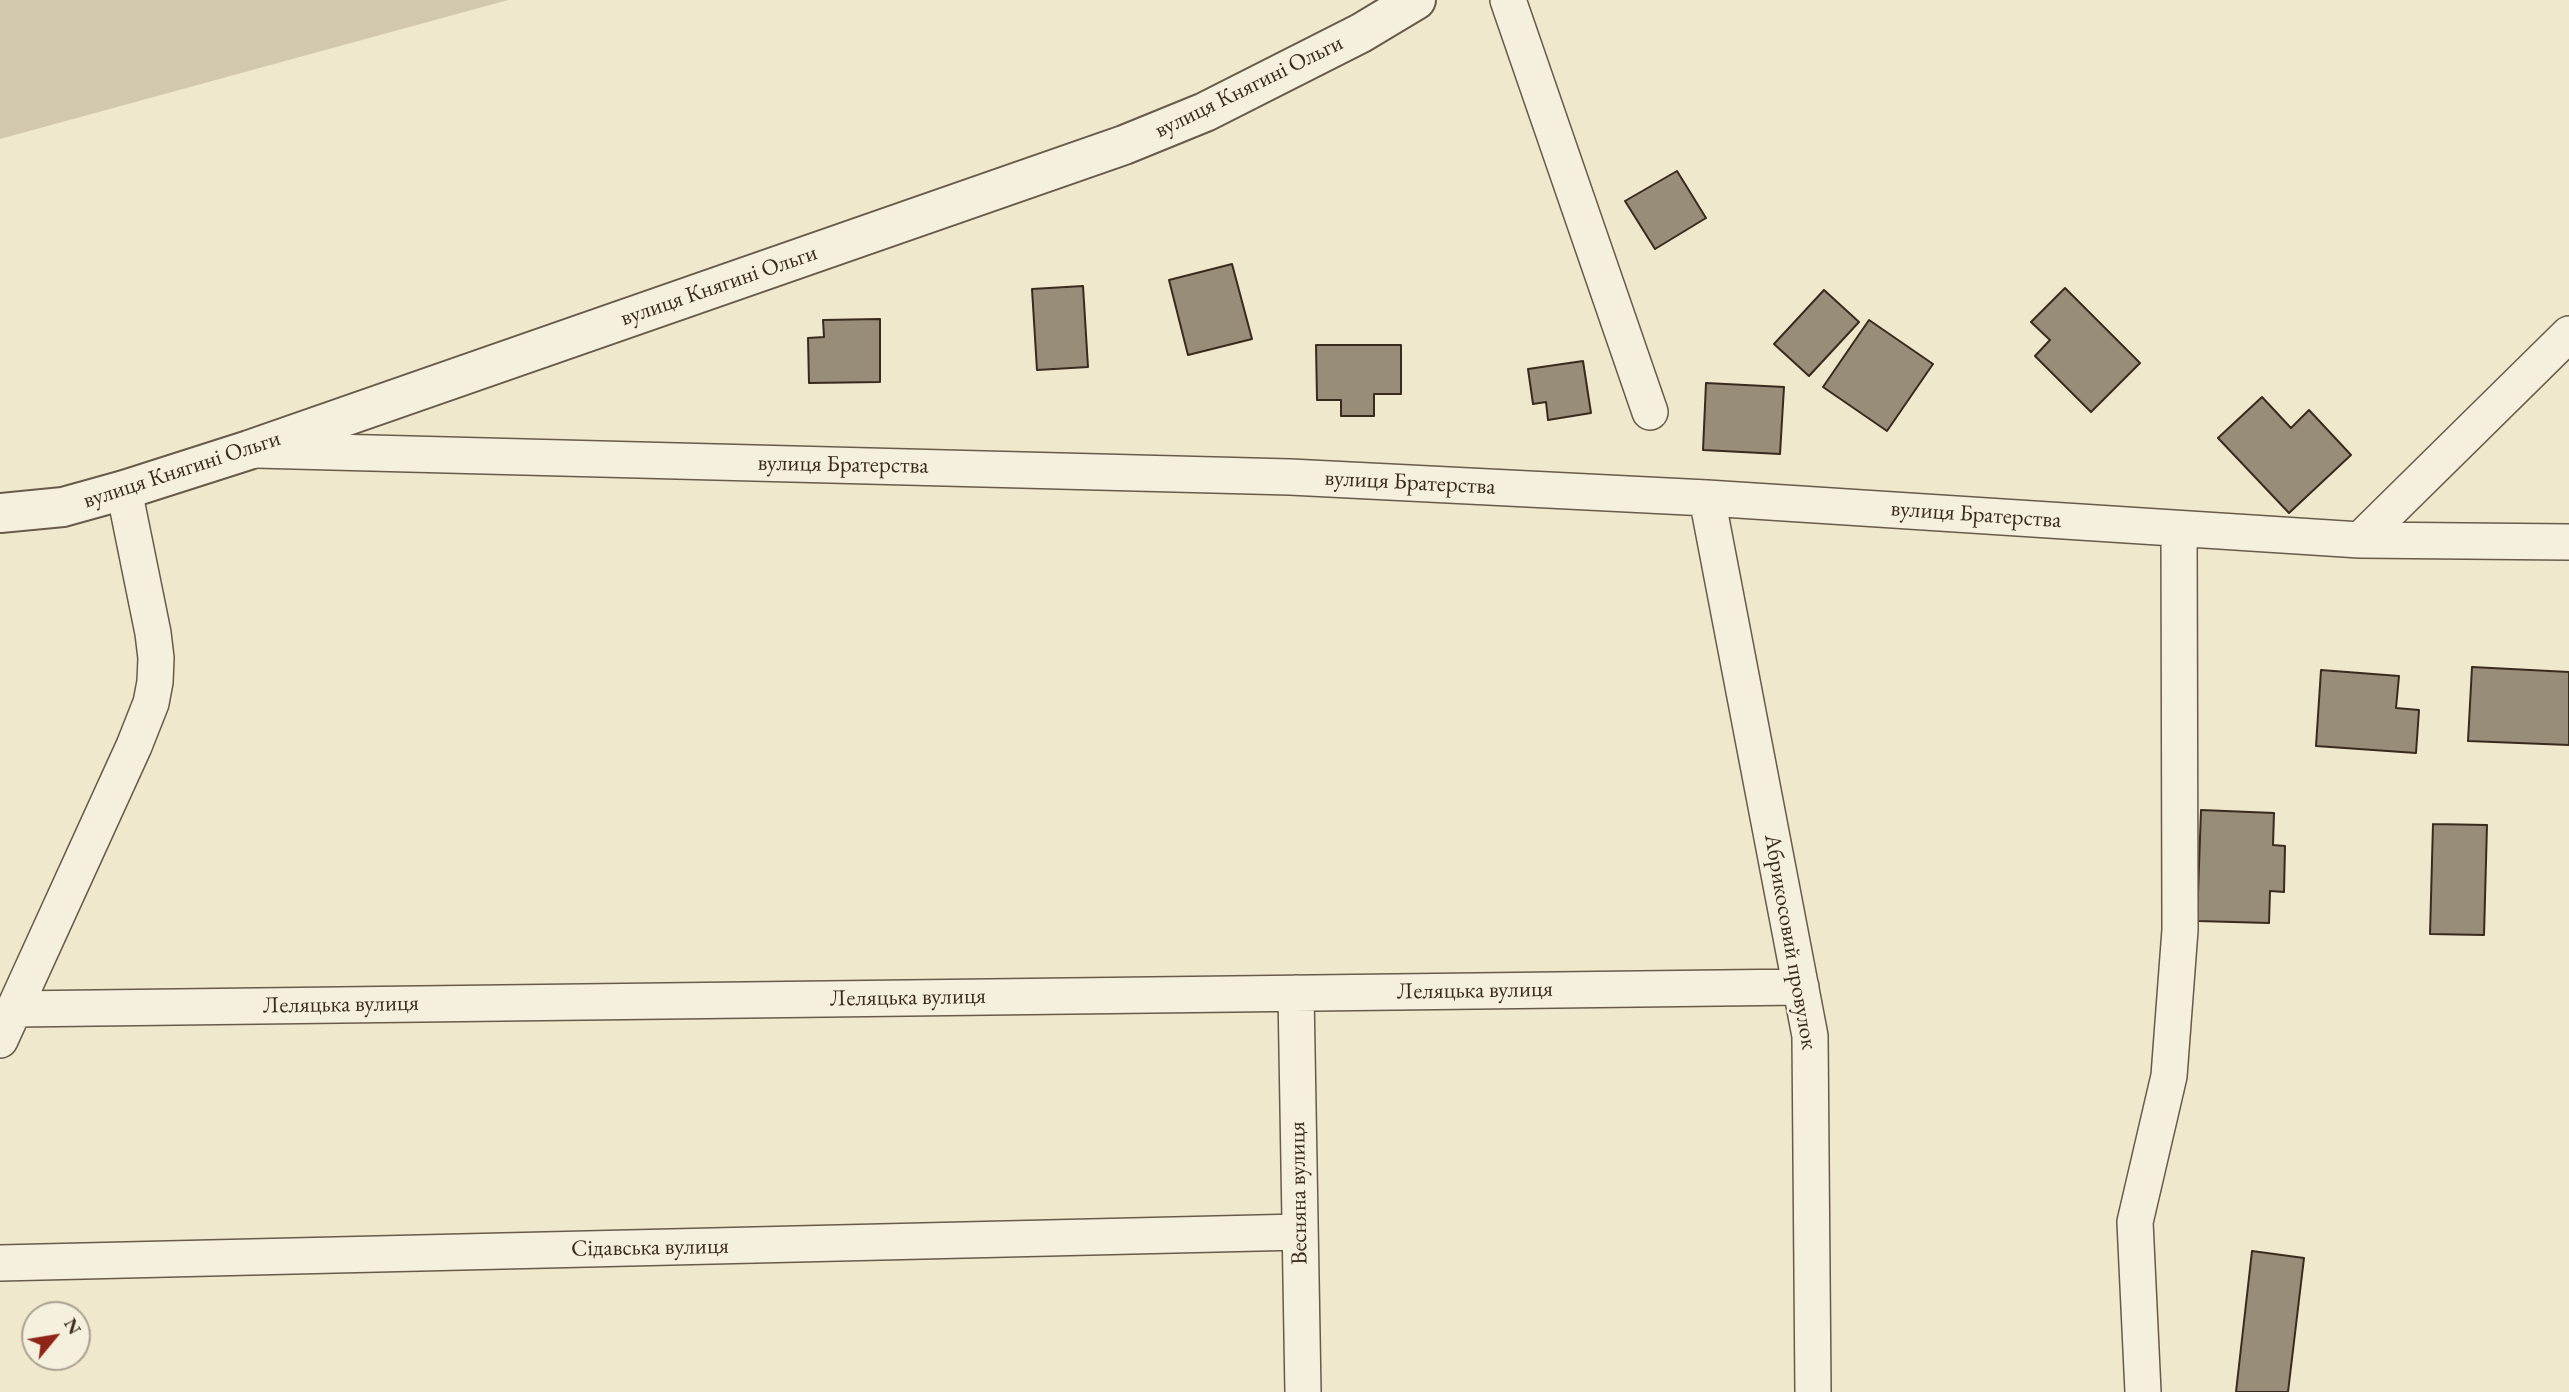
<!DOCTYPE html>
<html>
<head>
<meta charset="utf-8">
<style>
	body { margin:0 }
	#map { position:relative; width:2569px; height:1392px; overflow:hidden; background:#f0e8cc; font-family:"EB Garamond",serif }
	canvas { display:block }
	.north { position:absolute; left:21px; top:1301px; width:70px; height:70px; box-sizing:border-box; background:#f5f0de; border:2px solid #aaa191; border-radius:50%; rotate:60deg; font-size:19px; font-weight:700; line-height:28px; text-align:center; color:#392a1e }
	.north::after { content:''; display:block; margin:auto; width:24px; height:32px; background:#8f2418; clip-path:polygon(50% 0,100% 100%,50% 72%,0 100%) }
</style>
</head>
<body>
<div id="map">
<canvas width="2569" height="1392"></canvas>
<div class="north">N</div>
</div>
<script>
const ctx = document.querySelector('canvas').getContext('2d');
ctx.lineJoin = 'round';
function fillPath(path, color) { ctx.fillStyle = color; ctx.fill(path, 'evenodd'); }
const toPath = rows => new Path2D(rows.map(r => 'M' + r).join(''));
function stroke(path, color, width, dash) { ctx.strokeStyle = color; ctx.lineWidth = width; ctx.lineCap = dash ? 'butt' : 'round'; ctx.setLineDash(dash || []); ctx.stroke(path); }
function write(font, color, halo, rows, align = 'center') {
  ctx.font = font + ' "EB Garamond",serif'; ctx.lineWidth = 5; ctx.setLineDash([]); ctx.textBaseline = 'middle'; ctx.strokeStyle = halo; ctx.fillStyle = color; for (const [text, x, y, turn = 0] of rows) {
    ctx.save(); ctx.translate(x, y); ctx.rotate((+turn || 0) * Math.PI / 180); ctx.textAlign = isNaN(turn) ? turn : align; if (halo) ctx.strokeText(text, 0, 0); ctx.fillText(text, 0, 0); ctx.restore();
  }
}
fillPath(toPath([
	[0,0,508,0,0,139]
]), '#d1c8ae');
const building = toPath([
	[1677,171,1706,218,1655,249,1625,201,1677,171],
	[1232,264,1252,339,1188,355,1169,280,1232,264],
	[1083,286,1088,367,1037,370,1032,289,1083,286],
	[2065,288,2140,363,2091,412,2035,356,2050,340,2031,322,2065,288],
	[1824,290,1859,322,1809,376,1774,344,1824,290],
	[880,319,880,382,809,383,808,338,824,337,823,320,880,319],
	[1869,320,1933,364,1887,431,1823,387,1869,320],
	[1316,345,1401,345,1401,394,1374,394,1374,416,1341,416,1341,400,1317,400,1316,345],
	[1583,361,1591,413,1548,420,1546,402,1533,404,1528,369,1583,361],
	[1706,383,1784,387,1780,454,1703,450,1706,383],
	[2262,397,2291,428,2309,410,2351,455,2289,513,2218,438,2262,397],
	[2472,667,2569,672,2569,745,2468,741,2472,667],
	[2321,670,2399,676,2396,708,2419,710,2416,753,2316,746,2321,670],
	[2201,810,2274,813,2273,845,2285,846,2284,892,2270,891,2269,923,2197,921,2201,810],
	[2433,824,2487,825,2484,935,2430,934,2433,824],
	[2252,1251,2304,1258,2288,1392,2236,1392,2252,1251]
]);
fillPath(building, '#988d78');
stroke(building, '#392a1e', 2);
const minor = toPath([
	[1508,0,1650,412],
	[256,450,1290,477,1707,498,2360,540,2569,542],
	[1707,498,1810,1036,1813,1392],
	[2360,540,2569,334],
	[1296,993,1303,1392],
	[15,1009,1801,987],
	[0,1040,134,746,151,703,155,682,156,658,153,633,124,490],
	[0,1263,1300,1232],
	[2143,1392,2135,1222,2169,1076,2180,930,2179,529]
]);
const tertiary = toPath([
	[0,513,63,507,124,490,249,450,1124,145,1205,112,1361,33,1416,0]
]);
stroke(minor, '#675a4a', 38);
stroke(tertiary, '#675a4a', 42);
stroke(minor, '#f5f0de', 35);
stroke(tertiary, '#f5f0de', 38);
write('23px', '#392a1e', '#f5f0de', [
	["вулиця Княгині Ольги",1249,87,-26],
	["вулиця Княгині Ольги",719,286,-19],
	["вулиця Братерства",843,465,1],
	["вулиця Княгині Ольги",182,470,-18],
	["вулиця Братерства",1410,483,3],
	["вулиця Братерства",1976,515,4],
	["Абрикосовий провулок",1790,942,80],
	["Леляцька вулиця",1475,991,-1],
	["Леляцька вулиця",908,998,-1],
	["Леляцька вулиця",341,1005,-1],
	["Весняна вулиця",1299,1193,-91],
	["Сідавська вулиця",650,1248,-1]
]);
</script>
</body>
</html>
